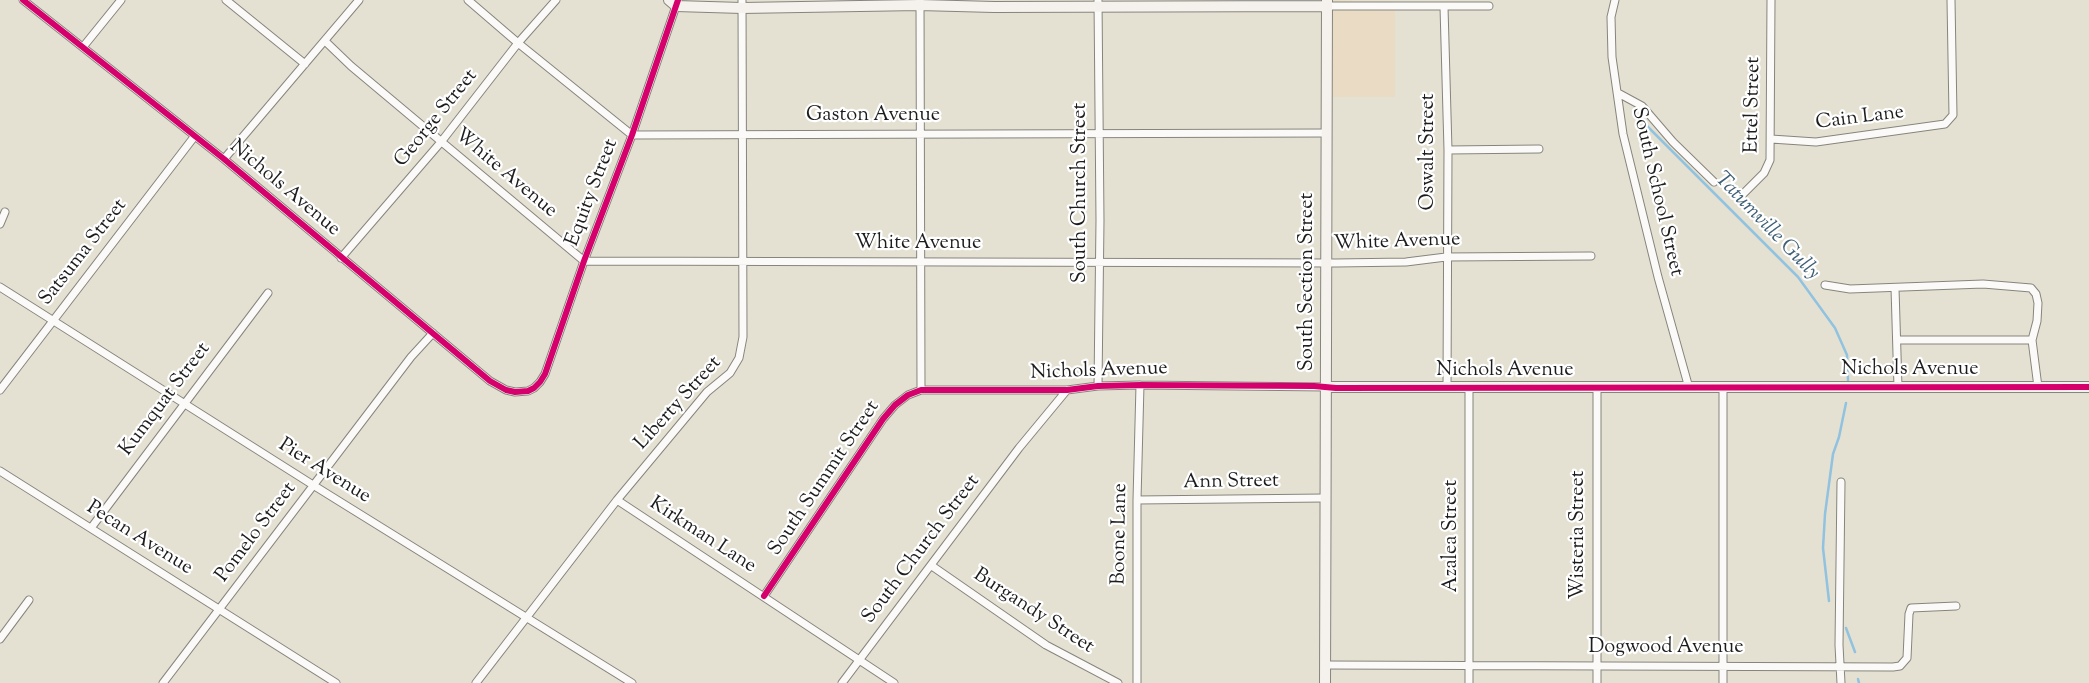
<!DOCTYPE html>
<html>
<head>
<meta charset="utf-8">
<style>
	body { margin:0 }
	canvas { display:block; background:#e4e1d2 }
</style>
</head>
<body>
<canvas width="2089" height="683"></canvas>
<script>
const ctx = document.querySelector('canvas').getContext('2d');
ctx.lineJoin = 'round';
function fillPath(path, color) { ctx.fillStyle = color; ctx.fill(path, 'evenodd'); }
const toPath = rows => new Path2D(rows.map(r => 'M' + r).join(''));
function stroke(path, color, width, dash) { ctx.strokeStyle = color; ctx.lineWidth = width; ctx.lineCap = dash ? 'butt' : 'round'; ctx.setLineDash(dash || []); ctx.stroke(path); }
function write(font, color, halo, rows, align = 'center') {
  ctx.font = font + ' "Sorts Mill Goudy",serif'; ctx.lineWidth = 4.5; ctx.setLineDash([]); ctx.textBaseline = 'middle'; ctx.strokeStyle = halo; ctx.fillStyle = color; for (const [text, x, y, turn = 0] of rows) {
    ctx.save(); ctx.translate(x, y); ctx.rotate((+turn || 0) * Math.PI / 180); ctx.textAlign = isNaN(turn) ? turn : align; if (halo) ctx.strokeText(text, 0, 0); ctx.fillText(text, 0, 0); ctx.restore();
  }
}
fillPath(toPath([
	[1261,0,1332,0,1395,2,1395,97,1322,97,1321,0]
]), '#eadbc5');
stroke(toPath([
	[1633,112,1798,277,1835,328,1847,355,1848,380],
	[1829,601,1823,548,1825,514,1833,454,1839,437,1846,403],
	[1846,628,1855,652],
	[1858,679,1859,683]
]), '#91c2df', 2.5);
const street = toPath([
	[23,0,224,159,490,381,506,390,515,392,528,391,534,388,540,382,545,374,584,261,632,135,678,0],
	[226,0,305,64],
	[468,0,518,43,632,135,1326,133],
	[920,0,921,390],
	[1098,0,1100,220,1098,386],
	[1615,0,1611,17,1612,57,1623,134,1658,277,1689,388],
	[1327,6,1489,6],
	[1444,7,1448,150,1447,388],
	[325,41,351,66,584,261,1336,263,1406,262,1446,257,1591,256],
	[83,47,121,0],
	[1618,93,1642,106,1673,142,1714,182],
	[1771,139,1816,142,1945,124,1953,115,1951,0],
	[1448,150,1539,149],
	[224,159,359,0],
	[1738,199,1764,173,1770,160,1771,0],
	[0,224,5,212],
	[341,258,441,142,518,43,556,0],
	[1825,285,1850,289,1983,284,2031,288,2036,294,2038,303,2037,321,2032,340,2038,387],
	[0,287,313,485,632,683],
	[1895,288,1898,387],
	[1897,340,2032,340],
	[1469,388,1469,683],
	[1597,388,1597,683],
	[0,390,194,137],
	[0,471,336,683],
	[1841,482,1839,645,1841,683],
	[617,500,894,683],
	[1137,500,1324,498],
	[91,528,268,293],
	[932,566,1046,645,1118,683],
	[764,596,883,419,895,405,908,395,921,390,1067,390,1098,386,1140,385,1326,387],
	[0,639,29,600],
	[1325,665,1893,667,1900,666,1907,658,1909,614,1911,608,1956,606],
	[163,683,411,357,433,333],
	[476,683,617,500,707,392,730,373,739,358,743,337,742,0],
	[842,683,1019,448,1067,390],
	[1137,683,1137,500,1140,385],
	[1723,683,1723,388]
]);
const secondary = toPath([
	[669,0,676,6,742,8,919,5,994,7,1327,6],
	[1326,387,2089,387],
	[1325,683,1327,0]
]);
stroke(street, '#86857d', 9);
stroke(secondary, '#86857d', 12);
stroke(street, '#fbfaf8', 7);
stroke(secondary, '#f5f2ed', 10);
stroke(toPath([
	[23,0,224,159,490,381,506,390,515,392,528,391,534,388,540,382,545,374,584,261,632,135,678,0],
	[764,596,883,419,895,405,908,395,921,390,1067,390,1098,386,1140,385,1314,386,1336,388,2089,387]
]), '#d6006c', 6);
write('20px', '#1c1c1c', '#fff', [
	["Ettel Street",1754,105,-89],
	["Gaston Avenue",873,117],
	["George Street",437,119,-51],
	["Cain Lane",1860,119,-7],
	["Oswalt Street",1430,152,-90],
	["White Avenue",505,174,40],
	["Nichols Avenue",284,189,40],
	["South School Street",1656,192,77],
	["Equity Street",593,193,-69],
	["South Church Street",1082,193,-90],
	["White Avenue",1397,243,-2],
	["White Avenue",918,245],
	["Satsuma Street",84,253,-52],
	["South Section Street",1309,282,-90],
	["Nichols Avenue",1910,371],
	["Nichols Avenue",1099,372,-2],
	["Nichols Avenue",1505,372],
	["Kumquat Street",166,400,-53],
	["Liberty Street",679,404,-48],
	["Pier Avenue",324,472,32],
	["South Summit Street",825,479,-56],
	["Ann Street",1231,483,-1],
	["Pomelo Street",257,533,-53],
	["Boone Lane",1121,534,-89],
	["Wisteria Street",1580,535,-90],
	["Kirkman Lane",702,536,33],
	["Azalea Street",1453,536,-90],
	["Pecan Avenue",139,539,32],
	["South Church Street",922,550,-53],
	["Burgandy Street",1033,612,33],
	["Dogwood Avenue",1666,649]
]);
write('italic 21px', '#406076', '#fff', [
	["Tatumville Gully",1766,227,46]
]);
</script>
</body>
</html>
